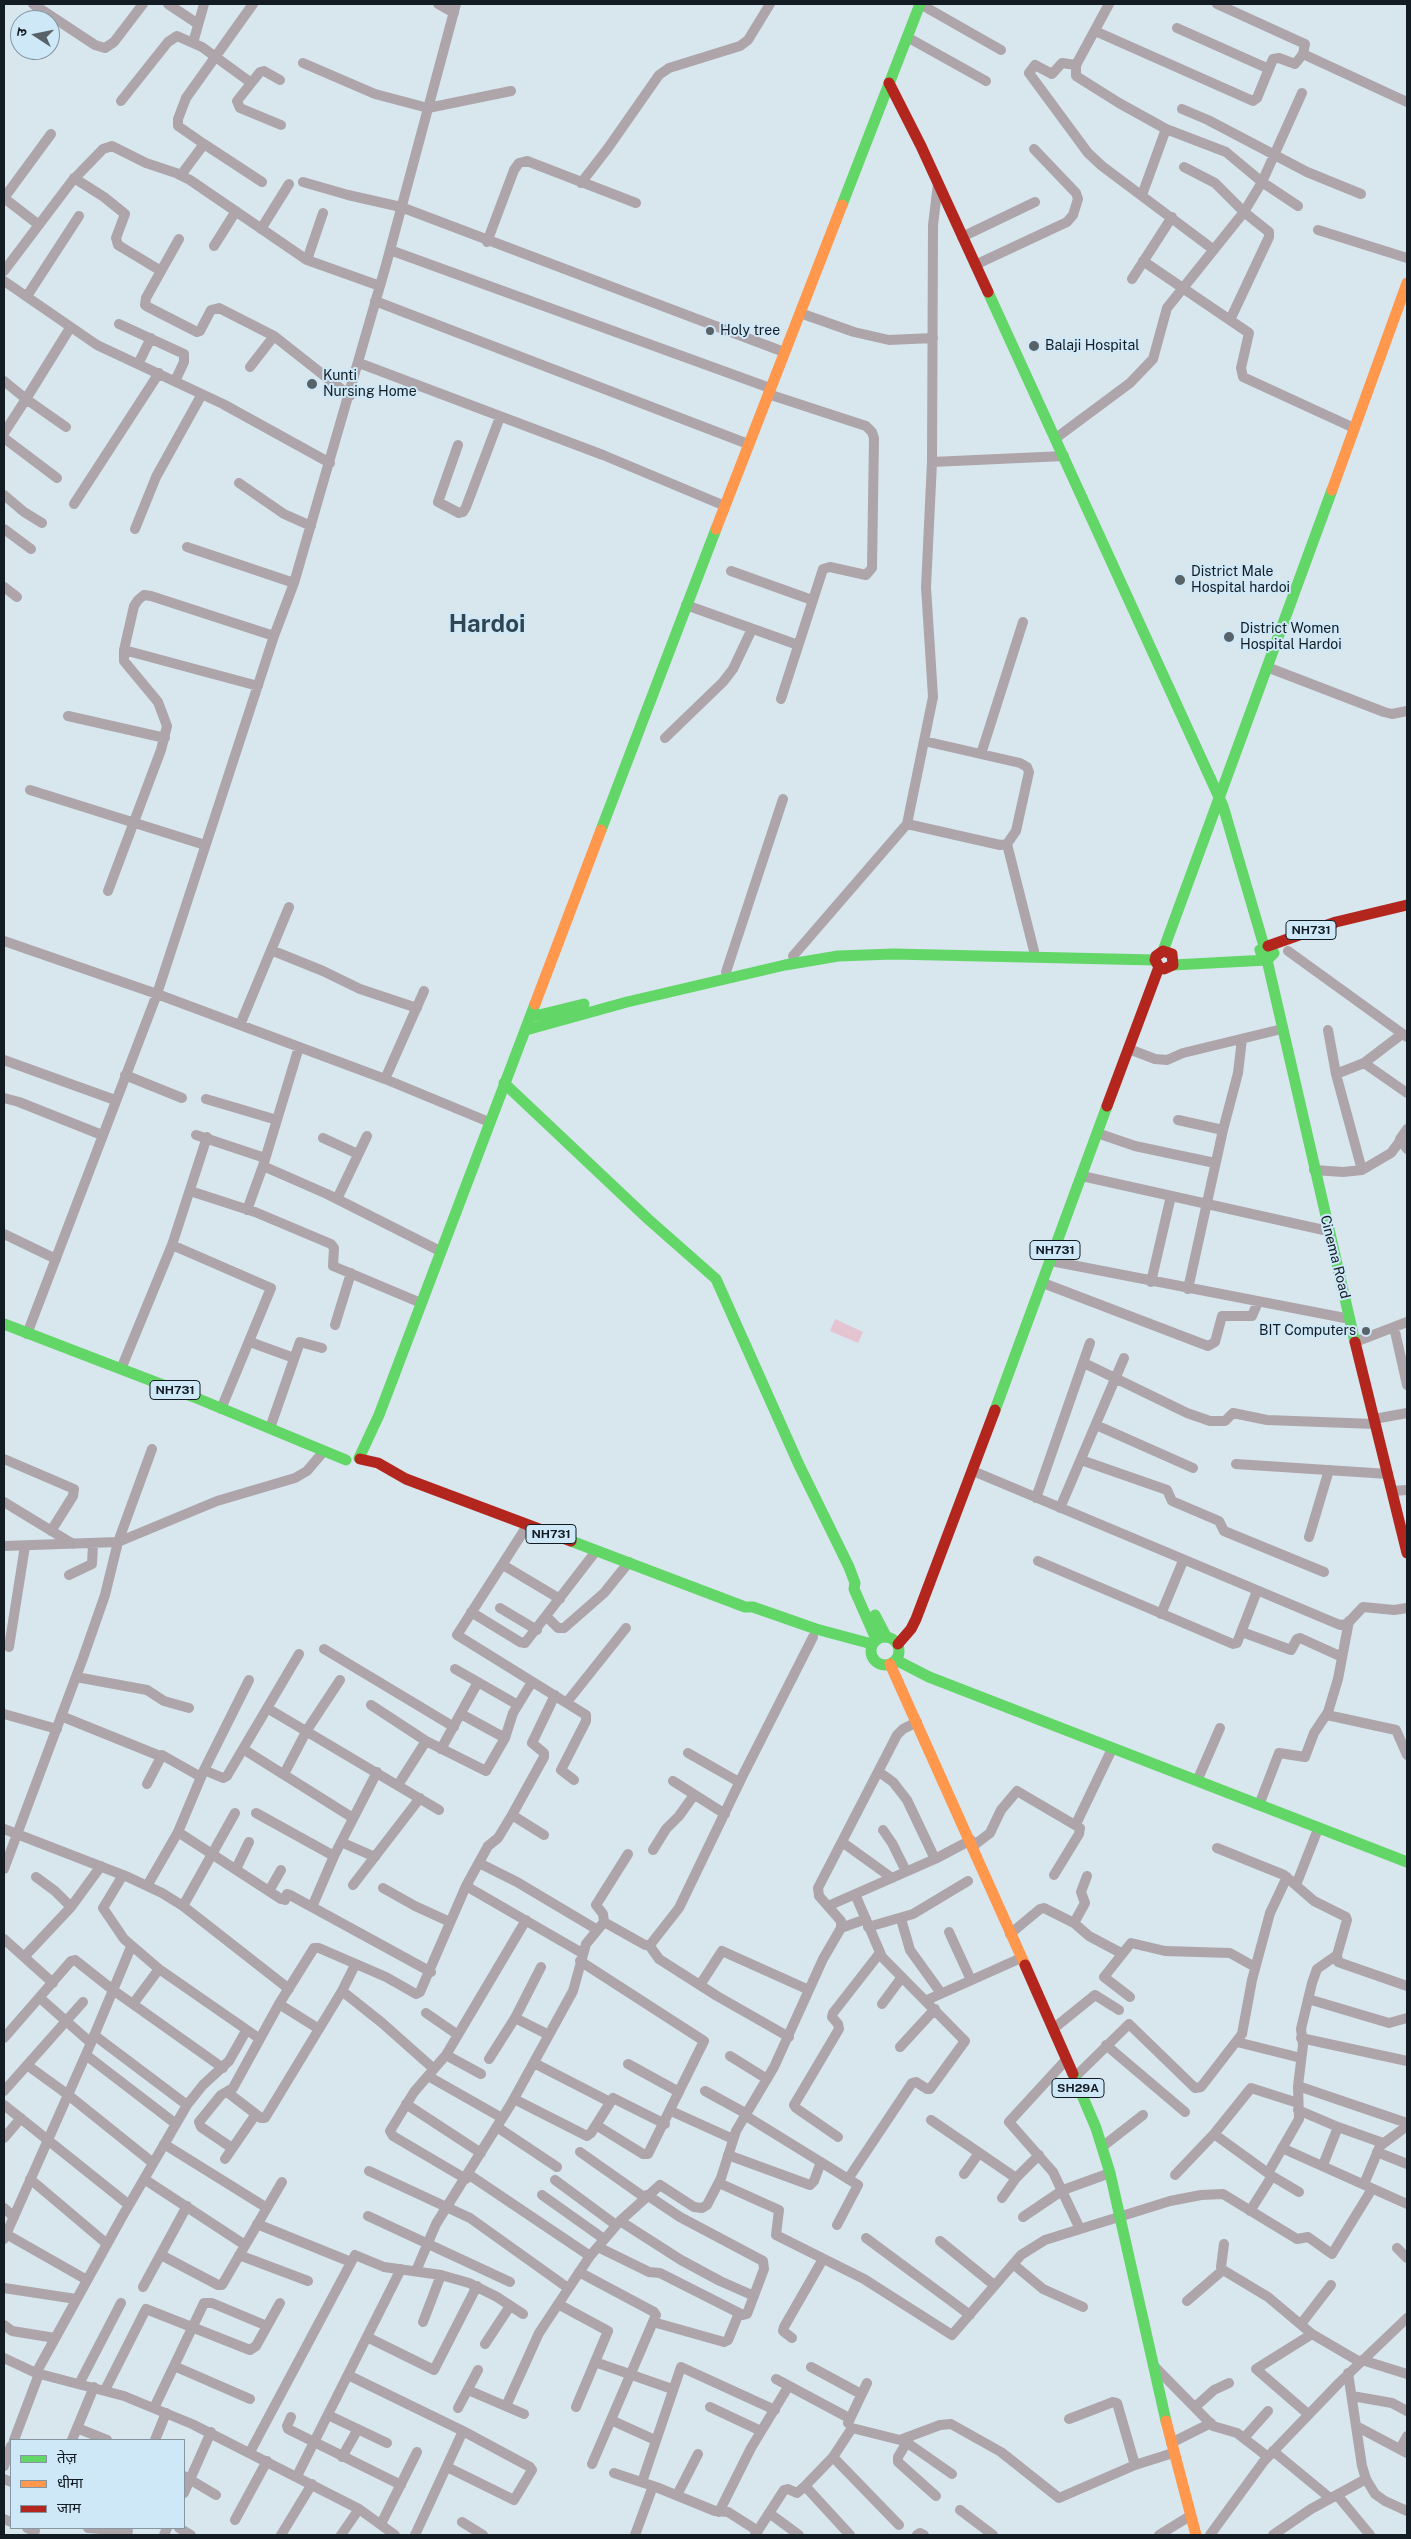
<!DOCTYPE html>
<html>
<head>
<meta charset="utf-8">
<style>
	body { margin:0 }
	#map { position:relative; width:1411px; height:2539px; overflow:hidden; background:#d8e6ee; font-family:"Public Sans","Noto Sans Devanagari",sans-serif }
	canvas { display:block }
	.frame { position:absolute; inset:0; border:5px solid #131c22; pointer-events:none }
	.legend { position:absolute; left:10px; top:2439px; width:175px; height:90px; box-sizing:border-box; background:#cee8f8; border:1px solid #8396a2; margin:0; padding:6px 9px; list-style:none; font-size:15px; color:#131c22 }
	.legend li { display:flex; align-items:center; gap:10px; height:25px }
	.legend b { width:25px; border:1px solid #8396a2 }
	.north { position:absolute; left:10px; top:10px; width:50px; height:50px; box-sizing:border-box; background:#cee8f8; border:1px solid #8396a2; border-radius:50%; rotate:281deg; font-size:14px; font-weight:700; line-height:20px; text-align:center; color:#131c22 }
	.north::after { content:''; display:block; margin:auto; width:18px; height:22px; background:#586369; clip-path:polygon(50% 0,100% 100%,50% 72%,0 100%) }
</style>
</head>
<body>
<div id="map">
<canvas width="1411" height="2539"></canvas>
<div class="frame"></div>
<ul class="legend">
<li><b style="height:6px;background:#63d668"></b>तेज़</li>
<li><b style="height:6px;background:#ff974d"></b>धीमा</li>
<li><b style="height:6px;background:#b3261e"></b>जाम</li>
</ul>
<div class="north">उ</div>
</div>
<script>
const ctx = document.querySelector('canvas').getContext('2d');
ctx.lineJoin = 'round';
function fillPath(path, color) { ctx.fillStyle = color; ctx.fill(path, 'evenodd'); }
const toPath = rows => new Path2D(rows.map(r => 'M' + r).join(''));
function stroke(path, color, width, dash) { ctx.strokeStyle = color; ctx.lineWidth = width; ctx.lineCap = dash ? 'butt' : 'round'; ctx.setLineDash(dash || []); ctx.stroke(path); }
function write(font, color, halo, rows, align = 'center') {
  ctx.font = font + ' "Public Sans",sans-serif'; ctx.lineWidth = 4; ctx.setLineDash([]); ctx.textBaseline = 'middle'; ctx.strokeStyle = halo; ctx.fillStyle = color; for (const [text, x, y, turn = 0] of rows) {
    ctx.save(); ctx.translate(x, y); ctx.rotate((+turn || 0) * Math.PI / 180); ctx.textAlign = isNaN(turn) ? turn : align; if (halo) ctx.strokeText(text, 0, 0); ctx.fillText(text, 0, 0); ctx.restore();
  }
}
fillPath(toPath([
	[835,1319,863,1332,858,1343,830,1331]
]), '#e5c4d2');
stroke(toPath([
	[33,4,95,45,105,48,114,42,143,4],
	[168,4,198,24],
	[438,4,454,13],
	[920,4,1001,50],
	[1109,4,1076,65,1076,76,1119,103,1166,129,1226,152,1262,182,1298,206],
	[1217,4,1305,44,1303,54,1407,102],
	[1177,28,1269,69],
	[1095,31,1253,101,1257,98,1273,59,1279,58,1295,64,1303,54],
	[907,37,986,81],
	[193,43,204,4],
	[303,63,375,94,428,108,511,91],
	[1076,65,1062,63,1052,74,1035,65,1029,73,1088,153,1102,166,1214,250],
	[280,80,264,71,260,72,237,101,240,108,281,125],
	[121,101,168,42,177,36,202,47,250,82],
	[1182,109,1208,120,1307,172,1361,194],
	[204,144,178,126,178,119,186,98,253,4],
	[1184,167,1215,183,1244,212,1269,232,1269,237,1230,320],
	[181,175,204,144,262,182],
	[74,178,104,197,125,214,116,238,118,245,161,271,146,298,145,305,148,307,197,332,200,331,211,310,219,308,274,336,350,396],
	[303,182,348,195,401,207,784,352],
	[581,183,608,148,659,75,669,68,740,46,748,40,770,4],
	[1142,195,1166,129],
	[4,198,51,134],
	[4,198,39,225],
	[261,229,289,184],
	[1318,230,1407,258],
	[962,237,1035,202],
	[487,242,514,170,519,163,527,161,636,203],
	[214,246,236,211],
	[390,250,770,388],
	[307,260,323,213],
	[1143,261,1249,333,1241,368,1243,377,1354,428],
	[975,265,1067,222,1073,215,1078,199,1076,193,1034,149],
	[4,271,72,181,103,149,112,146,146,163,176,173,190,180,307,260,380,286],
	[161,271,179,239],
	[1132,279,1172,217],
	[4,281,97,345,223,404,330,463],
	[27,296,79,216],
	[375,301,748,444],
	[800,313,854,332,889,340,933,338],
	[119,324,184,354,184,362,175,381],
	[359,363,603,455,725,506],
	[138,364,151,338],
	[250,367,274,336],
	[4,381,26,399,4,433],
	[768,394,866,426,872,432,874,438,872,568,866,575,830,567,823,569,781,699],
	[66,427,26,399,70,328],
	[4,438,57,478],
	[1056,438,1130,383,1153,359,1167,308,1244,212,1262,182,1302,93],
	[458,445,438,502,459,513,463,512,466,507,500,417],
	[932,462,1064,456],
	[239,483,284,514,311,526],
	[4,495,24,512,42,523],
	[74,504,159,373],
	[4,529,31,549],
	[135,529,156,477,202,394],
	[187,547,294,583],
	[731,571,812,600],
	[4,587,17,597],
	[686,605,798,645],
	[124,650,258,686],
	[1272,669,1384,712,1392,714,1407,711],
	[68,716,165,738],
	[665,738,723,682,733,669,752,629],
	[981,754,1023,622],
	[30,790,205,845],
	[907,824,1000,845,1007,844,1016,831,1029,772,1027,767,1020,763,924,741],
	[1007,844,1034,951],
	[108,891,161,750,167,726,158,702,124,661,124,650,134,606,138,600,144,595,151,596,274,636],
	[4,941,157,994,385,1079,489,1122],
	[271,950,323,971,360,989,417,1008],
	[1288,951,1407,1037],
	[793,956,907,824,933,697,926,587,932,462,933,225,938,184],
	[726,972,783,799],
	[240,1025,289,907],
	[1328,1030,1336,1074,1362,1170],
	[1129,1049,1155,1059,1167,1060,1183,1053,1282,1029],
	[4,1060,115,1100],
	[1364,1063,1407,1093],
	[1336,1074,1364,1063,1402,1034],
	[125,1075,182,1098],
	[385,1079,424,991],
	[4,1098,19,1102,102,1135],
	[206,1099,277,1120],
	[1178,1120,1223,1130],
	[1407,1129,1400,1139,1407,1149],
	[1097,1133,1135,1146,1215,1163],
	[196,1135,265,1158],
	[323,1138,358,1154],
	[263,1166,327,1194,440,1251],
	[1314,1170,1343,1172,1362,1170,1391,1153,1400,1141],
	[1082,1176,1328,1231],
	[190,1191,255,1212,331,1244,334,1248,333,1266,421,1303],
	[337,1199,367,1136],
	[247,1210,263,1166,299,1047],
	[4,1234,56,1259],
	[172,1245,271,1288,221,1409],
	[1051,1261,1350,1319],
	[1151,1282,1171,1196],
	[1043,1283,1208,1346,1215,1342,1222,1316,1252,1316,1258,1302],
	[1188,1289,1223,1130,1238,1073,1242,1039],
	[335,1325,351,1273],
	[1394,1327,1407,1385],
	[27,1334,157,994,274,636,294,583,386,265,456,4],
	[250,1342,294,1358],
	[1355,1342,1407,1322],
	[1084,1363,1187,1413,1210,1421,1225,1421,1233,1413,1267,1420,1375,1424],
	[121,1369,172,1245,207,1137],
	[1374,1419,1407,1413],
	[1096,1425,1193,1468],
	[270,1428,300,1342,322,1348],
	[4,1459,74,1489,73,1496,51,1531],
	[1081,1460,1167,1490,1172,1501,1219,1521,1224,1531,1324,1572],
	[1236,1464,1388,1474],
	[973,1471,1340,1625,1347,1624,1363,1607,1394,1610,1407,1608],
	[1392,1491,1407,1490],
	[1036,1498,1090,1343],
	[4,1502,73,1544],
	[1060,1508,1124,1358],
	[527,1526,457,1635,586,1715,586,1721,561,1770,574,1780],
	[1309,1537,1329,1470],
	[4,1546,118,1542,217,1501,295,1478,307,1471,324,1451],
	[1038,1561,1233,1644,1237,1643,1257,1591],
	[503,1565,560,1599],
	[69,1575,92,1564,93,1544],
	[500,1608,537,1630],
	[471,1612,520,1642,525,1643,596,1551],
	[1161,1614,1183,1561],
	[547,1617,558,1628,564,1628,604,1593,629,1562],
	[1242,1632,1291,1650,1297,1639,1300,1638,1342,1657],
	[9,1647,25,1546],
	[324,1649,454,1727],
	[455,1669,518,1705],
	[76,1677,147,1690,164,1701,189,1708],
	[567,1702,626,1628],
	[371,1705,426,1741,486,1771,505,1738,513,1713,532,1682],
	[267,1708,439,1810],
	[4,1714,57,1729],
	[461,1714,505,1738],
	[1327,1715,1396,1730,1407,1755],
	[61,1716,160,1756],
	[243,1749,353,1818],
	[441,1749,478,1682],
	[688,1753,739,1782],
	[204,1770,223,1778,227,1776,299,1654],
	[879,1772,893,1782,907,1800,935,1859],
	[284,1774,307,1730,340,1680],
	[673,1781,725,1814],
	[1197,1781,1220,1728],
	[147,1784,162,1755,201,1777],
	[398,1785,426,1741],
	[1259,1805,1279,1753,1305,1757,1314,1733,1328,1712,1338,1679,1349,1621],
	[256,1813,334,1856],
	[512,1815,544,1835],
	[1076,1824,1112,1749],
	[4,1829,128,1877,162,1893,183,1906,289,1989],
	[883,1830,892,1843,906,1871],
	[178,1832,281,1899,285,1900,287,1894,290,1895,431,1972],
	[341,1842,375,1857],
	[842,1842,892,1878],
	[973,1846,990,1833,1001,1810,1017,1791,1080,1828,1079,1834,1054,1875],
	[1217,1848,1284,1875,1314,1901,1346,1917,1347,1920,1337,1955,1338,1962,1407,1986],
	[653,1850,666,1829,679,1816,694,1795],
	[479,1863,517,1882,596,1929],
	[4,1869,83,1658,105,1595,118,1542,152,1449],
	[236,1869,249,1842],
	[123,1875,103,1908,124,1939,159,1969,260,2039],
	[36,1877,55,1891,71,1907],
	[353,1885,420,1798],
	[1296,1885,1318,1829],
	[147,1886,178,1832,204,1770,249,1680],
	[466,1886,582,1953],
	[383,1888,415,1906,450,1922],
	[269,1891,281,1870],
	[183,1906,235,1813],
	[828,1906,935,1859,971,1840],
	[312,1907,334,1856,377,1772],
	[901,1919,910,1950,941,1993],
	[604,1922,603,1914,596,1905,628,1854],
	[1074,1923,1085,1903,1081,1892,1087,1876],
	[868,1927,913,1914,968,1881],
	[841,1928,866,1919],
	[949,1932,971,1980],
	[1010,1934,1040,1909,1044,1908,1074,1923,1089,1936,1121,1953],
	[4,1939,53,1983],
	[649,1945,659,1959,717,1996,789,2037],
	[24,1957,71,1907,101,1866],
	[580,1961,704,2041,648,2154,643,2154,596,2125],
	[700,1985,722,1951,809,1990],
	[342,1991,381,2022,434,2069],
	[1130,1997,1104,1977,1131,1943,1165,1951,1230,1953,1255,1967],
	[40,1998,91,2043],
	[1308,1999,1389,2023,1407,2018],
	[927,2000,1021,1958],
	[133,2004,159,1969],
	[279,2004,319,2029],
	[882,2004,902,1977],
	[426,2013,458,2035],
	[515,2018,549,2035],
	[1053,2029,1095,1995,1119,2010],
	[94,2035,187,2105],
	[4,2038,71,1961,75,1960,113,1990,223,2068],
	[1301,2038,1407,2061],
	[1237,2042,1301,2058],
	[1106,2045,1185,2112],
	[900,2047,935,2009],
	[86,2055,176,2124],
	[446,2055,481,2074],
	[730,2056,767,2079],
	[489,2059,515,2018,541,1967],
	[1066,2060,1009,2122,1053,2172,1080,2229],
	[534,2063,610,2102],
	[628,2064,679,2092],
	[27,2065,67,2094,153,2163],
	[428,2076,502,2118],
	[1074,2078,1129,2024,1195,2088,1201,2087,1242,2034,1252,1980,1270,1913,1287,1877],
	[1298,2086,1407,2123],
	[4,2091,83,2002],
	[705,2091,747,2114],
	[227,2092,261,2118,265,2118,342,1991,355,1965],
	[514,2099,587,2136,591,2133,613,2098,665,2124],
	[406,2104,481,2153],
	[4,2105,129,2205],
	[1298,2110,1338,2127,1383,2143],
	[671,2111,733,2139],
	[746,2116,858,2185,837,2225],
	[931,2120,1016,2178],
	[497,2127,557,2167],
	[1214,2134,1272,2176,1299,2192],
	[838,2137,796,2108,794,2105,839,2029,838,2024,832,2017,833,2013,879,1954],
	[4,2138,21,2118],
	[164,2144,267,2208],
	[1102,2147,1143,2115],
	[232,2148,201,2127,199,2122,221,2095,233,2088,279,2004,314,1948,319,1948,386,1977,416,1994,420,1992,466,1886,488,1846,498,1838,512,1815,544,1757,544,1753,532,1743,555,1695],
	[1282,2148,1407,2204],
	[580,2152,644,2197],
	[1377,2152,1407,2164],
	[728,2155,810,2185,814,2181,821,2162],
	[225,2159,256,2114],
	[1323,2165,1338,2127],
	[369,2171,470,2218,568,2288],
	[1268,2173,1299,2119,1298,2086,1303,2045,1301,2029,1312,1983,1317,1969,1337,1955],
	[468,2174,590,2256],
	[964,2174,979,2153],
	[1175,2175,1214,2134,1251,2088,1298,2103],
	[30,2179,107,2244],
	[144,2179,245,2245],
	[466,2179,393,2136,390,2131,414,2092,446,2055,526,1920],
	[848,2179,912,2083,916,2082,927,2089,930,2089,965,2041,882,1957,855,1894],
	[555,2180,616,2225],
	[719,2183,779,2210,776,2235,864,2279,952,2335,1021,2255,1045,2240,1170,2201,1201,2195,1223,2194,1297,2239,1308,2237,1332,2254,1372,2189],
	[1364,2184,1380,2146,1407,2126],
	[542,2195,604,2239],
	[1002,2198,1016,2178,1039,2155],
	[4,2208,14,2217],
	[1250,2211,1272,2176],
	[368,2216,510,2282],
	[1023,2217,1063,2190,1110,2173],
	[620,2221,681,2260,720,2281,754,2296],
	[257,2224,351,2262],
	[6,2234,87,2280],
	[866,2238,970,2315],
	[4,2239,91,2043,131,1947],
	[940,2241,994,2285],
	[1224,2244,1221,2267,1223,2270,1268,2297,1312,2334,1360,2362],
	[598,2247,649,2272,660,2273,743,2315,747,2314,764,2269,763,2261,680,2217,647,2195],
	[1397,2248,1407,2258],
	[161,2255,218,2285,222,2285,282,2182],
	[239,2255,308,2281],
	[1013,2264,1043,2289,1083,2307],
	[416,2271,436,2224,511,2104,573,1991,586,1944,604,1922,645,1945,650,1945,679,1908,743,1775,813,1637],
	[579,2272,654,2312,656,2315,592,2464],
	[143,2287,187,2206],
	[4,2288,76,2299],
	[1187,2301,1223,2270],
	[558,2304,608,2331,576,2407],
	[423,2322,441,2275],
	[653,2322,724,2342,728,2340,739,2313],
	[1301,2324,1331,2285],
	[4,2325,12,2331,55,2338],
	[367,2337,434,2370,477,2286],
	[792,2338,783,2331,784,2327,823,2259],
	[485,2344,510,2306],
	[4,2358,36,2373,124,2396,192,2424,359,2509,395,2535],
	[1362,2360,1407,2374],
	[595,2362,672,2389],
	[174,2366,250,2399],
	[811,2367,861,2394],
	[1155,2367,1213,2426,1237,2433,1268,2457],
	[36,2373,122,2217,187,2105,203,2085,229,2061,246,2031],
	[1348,2373,1362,2466,1366,2479,1375,2494,1385,2501,1407,2511],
	[348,2375,463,2431,530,2467,532,2470,514,2500,447,2467],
	[776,2379,849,2418],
	[79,2384,121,2303],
	[105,2390,146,2309,250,2350,256,2346,280,2303],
	[468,2390,524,2414],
	[1352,2396,1392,2403,1407,2411],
	[506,2406,539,2333,590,2256,620,2221,660,2185,694,2207,702,2208,707,2205,721,2178,736,2131,774,2067,823,1959,841,1928,841,1921,819,1896,818,1888,897,1735,903,1729,917,1722],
	[710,2407,761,2431],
	[1195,2407,1214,2390,1229,2383],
	[154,2408,204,2303,212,2303,267,2326],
	[458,2408,478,2370],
	[1308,2414,1256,2369,1312,2334],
	[328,2415,387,2443],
	[291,2417,287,2426,288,2429,401,2485],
	[1069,2419,1113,2402,1117,2403,1135,2465],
	[611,2420,655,2440],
	[848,2423,867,2383],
	[1356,2426,1407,2453],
	[77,2428,107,2440],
	[910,2437,898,2457,898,2462,936,2496],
	[1244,2438,1268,2411],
	[14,2440,39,2374],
	[72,2440,94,2387],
	[155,2440,166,2413],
	[906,2442,952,2474],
	[1171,2443,1211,2423],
	[1400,2449,1407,2436],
	[1273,2451,1330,2498],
	[250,2452,355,2255,384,2267,441,2275,469,2283,497,2297,523,2314],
	[342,2457,358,2429],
	[833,2457,899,2525],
	[4,2466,11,2446],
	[614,2473,656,2487,715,2511,728,2512,758,2531],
	[184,2476,216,2495],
	[297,2476,401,2269],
	[4,2479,11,2482],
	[642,2482,681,2367,775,2410],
	[805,2486,850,2535],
	[184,2493,211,2432],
	[677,2495,698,2454],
	[1337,2495,1370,2535],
	[960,2510,993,2535],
	[719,2512,751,2448,788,2387],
	[769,2513,799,2535],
	[4,2519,11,2522],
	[235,2520,267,2461],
	[462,2522,483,2535],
	[381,2524,417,2452],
	[27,2528,35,2531],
	[88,2528,128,2531],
	[179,2528,191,2535],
	[164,2535,167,2528],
	[281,2535,312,2484],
	[341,2535,359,2509],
	[415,2535,463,2431],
	[635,2535,653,2486],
	[755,2535,784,2490,788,2489,797,2493,805,2486,833,2457,852,2428,900,2440,940,2425,951,2424,1001,2452,1059,2498,1135,2465,1173,2453],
	[917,2535,920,2533,924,2535],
	[1159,2535,1190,2516],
	[1210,2535,1264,2461,1339,2383,1407,2318],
	[1273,2535,1311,2509,1366,2479]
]), '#ada5a9', 10);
stroke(toPath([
	[842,205,920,4],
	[988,292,1223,806,1264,946],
	[601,830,716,529],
	[1163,951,1332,490],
	[1267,960,1355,1342],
	[1173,965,1267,960,1274,953,1268,946,1260,950,1263,959],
	[531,1017,584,1004],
	[526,1030,627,1002,785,965,838,956,893,954,1155,960],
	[504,1083,648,1219,716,1279,799,1465,849,1567,855,1583,854,1589,876,1639],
	[4,1324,194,1397,346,1460],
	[995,1410,1107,1106],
	[359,1458,379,1415,535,1004],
	[571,1541,745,1607,753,1607,816,1629,872,1644],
	[875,1615,886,1636],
	'871 1651a14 14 0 1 1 28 0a14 14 0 1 1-28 0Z',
	[896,1660,929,1677,1407,1862],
	[1073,2074,1096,2128,1110,2173,1166,2421]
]), '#63d668', 11);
stroke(toPath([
	[1332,490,1407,283],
	[716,529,842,205],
	[535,1004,601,830],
	[890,1664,1025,1965],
	[1166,2421,1196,2535]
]), '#ff974d', 11);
stroke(toPath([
	[889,83,921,146,988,292],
	[1268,946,1336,922,1407,905],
	[1107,1106,1159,967,1155,960,1156,956,1163,951,1172,954,1173,965,1164,969,1159,967],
	[1355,1342,1407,1553],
	[360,1459,378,1463,406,1479,571,1541],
	[898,1644,911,1629,916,1619,995,1410],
	[1025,1965,1073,2074]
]), '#b3261e', 11);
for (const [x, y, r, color] of [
	[710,331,5,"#586369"],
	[1034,346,6,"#586369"],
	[312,384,6,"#586369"],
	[1180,580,6,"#586369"],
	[1229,637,6,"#586369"],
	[1366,1331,5,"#586369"]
]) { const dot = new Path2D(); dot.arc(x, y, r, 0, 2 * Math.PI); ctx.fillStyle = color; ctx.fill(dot); stroke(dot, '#cee8f8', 2); }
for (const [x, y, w] of [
	[1311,930,50],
	[1055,1250,50],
	[175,1390,50],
	[551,1534,50],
	[1078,2088,52]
]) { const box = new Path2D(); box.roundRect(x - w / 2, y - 9.5, w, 19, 4); ctx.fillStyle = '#cee8f8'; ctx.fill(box); stroke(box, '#131c22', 1); }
write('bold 12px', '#131c22', null, [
	["NH731",1311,930],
	["NH731",1055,1250],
	["NH731",175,1390],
	["NH731",551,1534],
	["SH29A",1078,2088]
]);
write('14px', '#131c22', '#cee8f8', [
	["Holy tree",720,331],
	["Balaji Hospital",1045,346],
	["Kunti",323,376],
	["Nursing Home",323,392],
	["District Male",1191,572],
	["Hospital hardoi",1191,588],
	["District Women",1240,629],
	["Hospital Hardoi",1240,645],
	["BIT Computers",1356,1331,"right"]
], 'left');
write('14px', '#131c22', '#cee8f8', [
	["Cinema Road",1335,1257,76]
]);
write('bold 24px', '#304553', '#cee8f8', [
	["Hardoi",487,625]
]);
</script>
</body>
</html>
